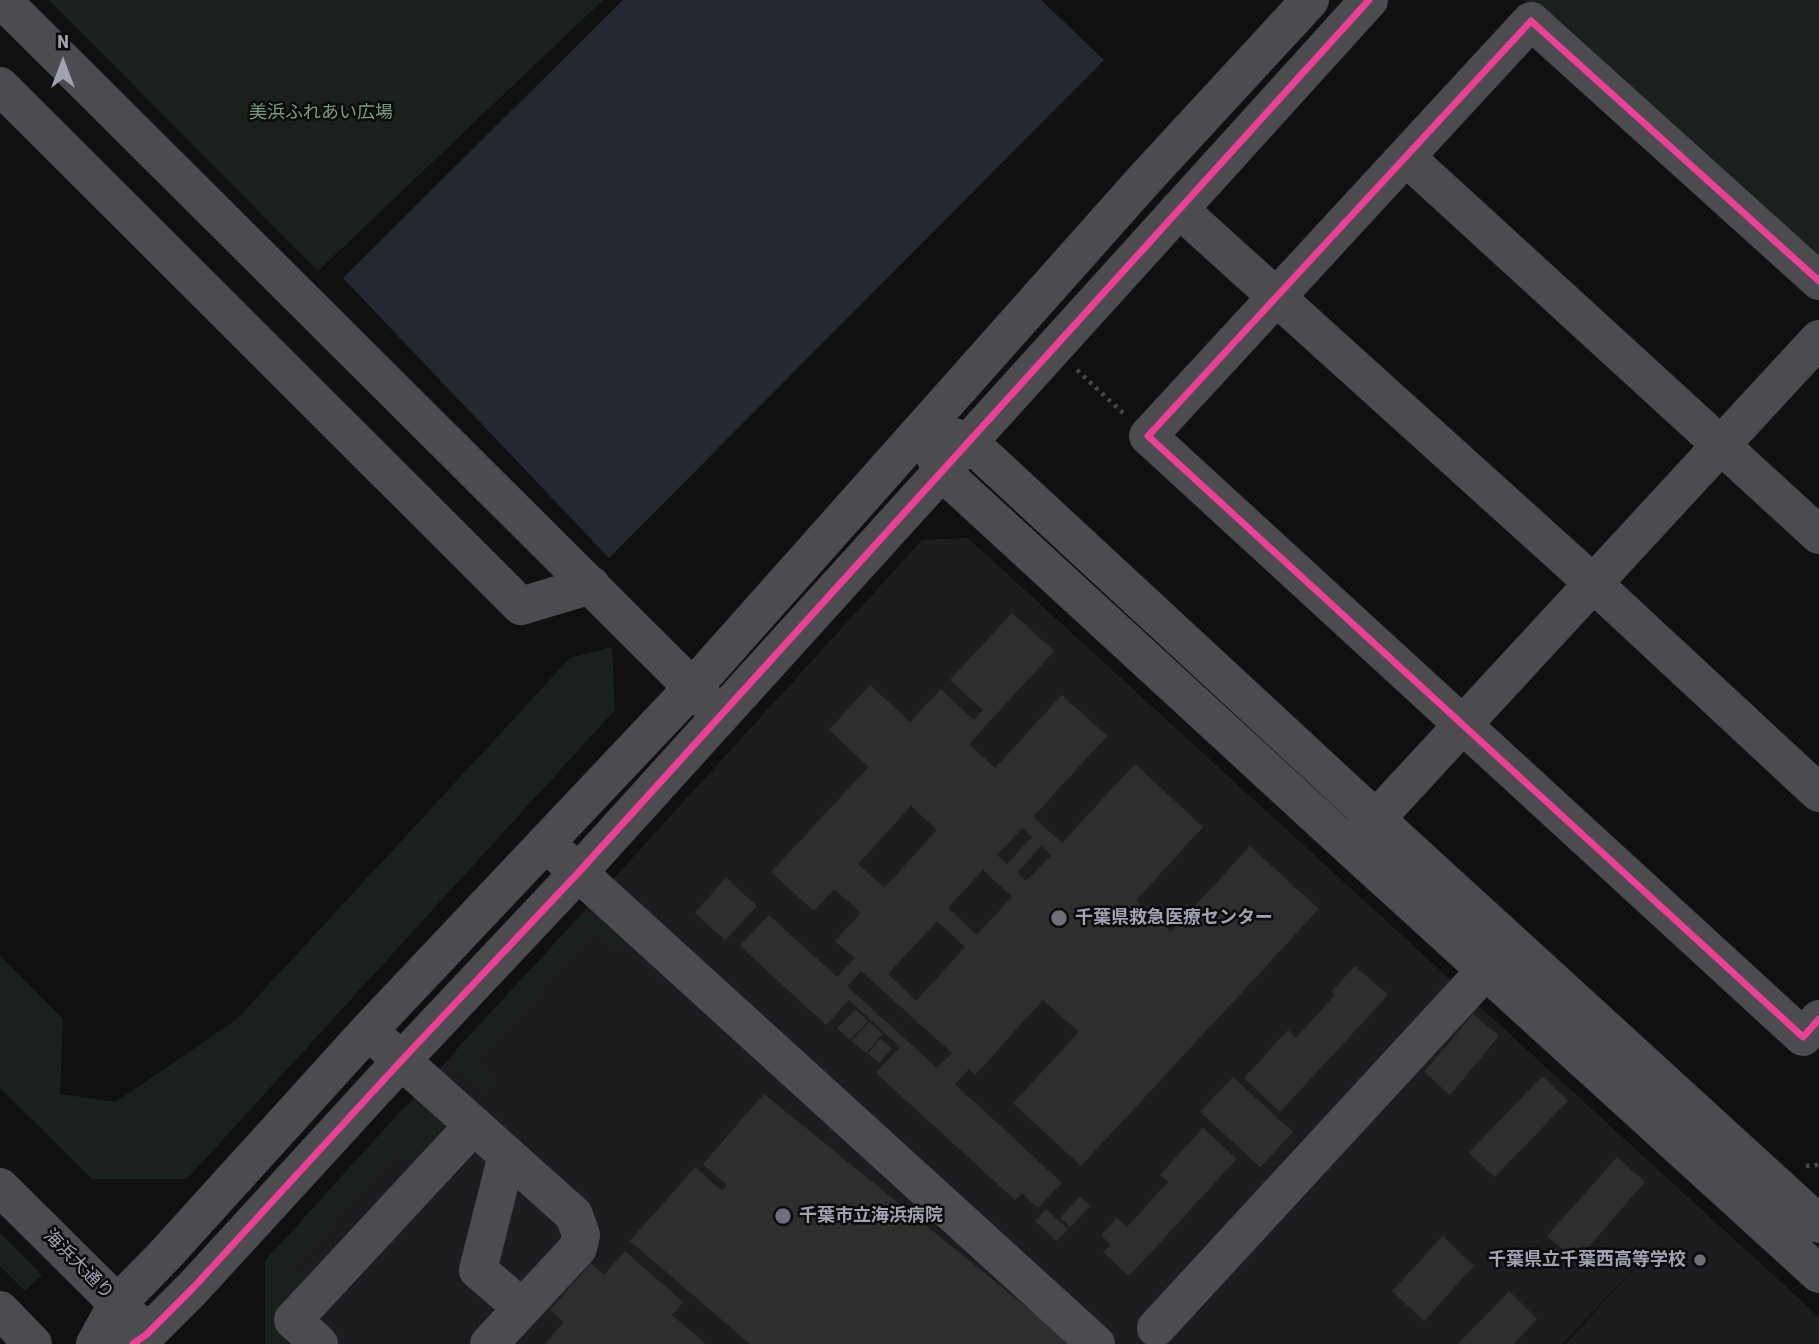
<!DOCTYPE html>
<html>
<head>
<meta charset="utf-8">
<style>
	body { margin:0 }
	#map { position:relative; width:1819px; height:1344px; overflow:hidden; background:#101010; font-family:"Roboto Condensed",sans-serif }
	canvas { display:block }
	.north { position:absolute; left:28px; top:28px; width:70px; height:70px; -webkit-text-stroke:5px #0b0b0c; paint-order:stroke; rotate:0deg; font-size:19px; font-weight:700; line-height:28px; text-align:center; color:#a1a2b2 }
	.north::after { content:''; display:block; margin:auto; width:24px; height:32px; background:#a1a2b2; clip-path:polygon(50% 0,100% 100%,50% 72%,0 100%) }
</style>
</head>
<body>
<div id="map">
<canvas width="1819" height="1344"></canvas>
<div class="north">N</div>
</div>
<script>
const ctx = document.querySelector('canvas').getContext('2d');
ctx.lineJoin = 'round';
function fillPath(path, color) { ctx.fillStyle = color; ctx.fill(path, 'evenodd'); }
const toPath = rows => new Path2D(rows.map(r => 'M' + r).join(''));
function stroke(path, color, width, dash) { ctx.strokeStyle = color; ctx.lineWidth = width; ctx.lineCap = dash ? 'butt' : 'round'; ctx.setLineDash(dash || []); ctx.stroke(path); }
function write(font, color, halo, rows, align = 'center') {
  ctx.font = font + ' "Roboto Condensed","Noto Sans JP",sans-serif'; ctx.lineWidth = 5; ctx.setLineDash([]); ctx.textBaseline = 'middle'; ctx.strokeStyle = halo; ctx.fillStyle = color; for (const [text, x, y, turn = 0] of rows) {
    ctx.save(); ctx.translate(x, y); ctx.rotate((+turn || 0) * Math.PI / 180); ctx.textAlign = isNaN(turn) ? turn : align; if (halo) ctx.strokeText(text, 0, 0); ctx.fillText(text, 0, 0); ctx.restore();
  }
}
fillPath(toPath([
	[968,538,1819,1317,1819,1344,1565,1344,1672,1227,1563,1344,265,1344,265,1261,922,540]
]), '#1d1d1f');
fillPath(toPath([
	[49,0,603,0,318,271],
	[1524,0,1819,0,1819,262],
	[612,647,615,710,187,1179,92,1179,0,1088,0,955,63,1019,60,1094,116,1102,237,1019,570,658],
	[594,915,623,941,615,950,594,931,475,1062,495,1082,486,1092,455,1066,455,1051,580,916],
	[406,1105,426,1105,445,1121,447,1127,417,1167,397,1150,290,1268,308,1285,302,1344,265,1344,265,1261],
	[0,1233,42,1275,25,1291,0,1266]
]), '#1a201c');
fillPath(toPath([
	[623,0,1041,0,1104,60,609,558,343,278]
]), '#242931');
fillPath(toPath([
	[1012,613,1054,651,969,744,995,768,1062,695,1107,736,1033,817,1062,843,1135,764,1203,827,1136,900,1171,932,1250,846,1319,909,1081,1166,1013,1103,1079,1032,1043,1000,975,1075,969,1069,955,1084,1062,1183,1038,1208,1022,1193,1015,1200,876,1073,900,1047,849,1000,826,1025,740,946,769,915,837,977,855,958,835,941,861,913,834,889,814,911,771,872,869,767,829,730,870,685,910,722,941,689,974,720,983,710,950,680],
	[911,806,937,830,884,888,858,864],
	[1022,828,1032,837,1007,864,997,855],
	[1041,846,1051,855,1026,881,1017,873],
	[983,870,1012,897,977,935,948,908],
	[937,921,965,947,916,1001,888,974],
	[861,971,952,1053,937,1068,847,986],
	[726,878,757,906,725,940,695,913],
	[1355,966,1388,995,1280,1112,1244,1078,1288,1030,1296,1038,1335,995,1331,992],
	[855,1009,868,1021,850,1040,837,1028],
	[1473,1014,1499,1036,1450,1095,1424,1072],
	[869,1022,883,1034,866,1053,851,1041],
	[881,1039,892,1049,879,1063,868,1053],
	[1542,1076,1568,1101,1495,1177,1469,1153],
	[1233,1077,1293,1132,1260,1167,1200,1112],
	[764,1094,1072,1344,750,1344,630,1241,695,1167,722,1191,727,1185,703,1164],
	[1203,1128,1237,1159,1129,1276,1103,1252,1111,1245,1101,1235,1117,1218,1127,1227,1168,1182,1160,1175],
	[1617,1157,1645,1182,1576,1261,1547,1236],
	[1080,1197,1090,1206,1070,1227,1060,1218],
	[1046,1209,1068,1229,1057,1241,1035,1221],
	[1443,1236,1474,1266,1424,1321,1392,1291],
	[625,1251,683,1302,672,1315,706,1344,545,1344,564,1322,550,1310,591,1263,604,1275],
	[1509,1291,1537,1319,1513,1344,1458,1344]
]), '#2e2e2f');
stroke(toPath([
	[1077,370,1124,414],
	[1806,1166,1819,1165]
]), '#46464b', 4.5, [3.5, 5]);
stroke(toPath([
	[2,0,710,705],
	[0,86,521,606,591,585],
	[1406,157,1819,535],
	[1179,209,1594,584,1819,793],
	[1819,281,1531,21,1148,436,1803,1037,1819,1019],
	[943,434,968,441,1376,819,1819,1224],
	[931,446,941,471,1350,847,1819,1274],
	[1360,836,1819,339],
	[560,856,1096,1344],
	[383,1044,574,1215,581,1235,578,1248,489,1344],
	[507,1155,478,1270,522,1308],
	[0,1187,135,1321],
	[0,1310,33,1344],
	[1156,1328,1485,971],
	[95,1344,117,1304,164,1256,369,1030,693,687,1144,180,1310,0],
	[133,1344,147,1334,193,1288,401,1061,578,873,1369,0],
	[319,1344,293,1320,474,1125]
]), '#4b4b50', 38);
stroke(toPath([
	[1819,281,1531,21,1148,436,1803,1037,1819,1019],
	[133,1344,147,1334,193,1288,401,1061,578,873,1369,0]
]), '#ea4096', 7);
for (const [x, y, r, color] of [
	[1059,918,9,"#6e6f79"],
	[783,1216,9,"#6e6f79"],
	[1700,1260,7,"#6e6f79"]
]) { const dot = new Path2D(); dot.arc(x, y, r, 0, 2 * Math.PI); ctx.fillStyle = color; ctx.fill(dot); stroke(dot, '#0b0b0c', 2.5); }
write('18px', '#789d82', '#0b0b0c', [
	["美浜ふれあい広場",321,113]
]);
write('bold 18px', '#a1a2b2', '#0b0b0c', [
	["千葉県救急医療センター",1075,918],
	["千葉市立海浜病院",799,1216],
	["千葉県立千葉西高等学校",1686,1260,"right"]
], 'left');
write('18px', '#a1a2b2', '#0b0b0c', [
	["海浜大通り",78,1265,45]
]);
</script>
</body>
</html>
